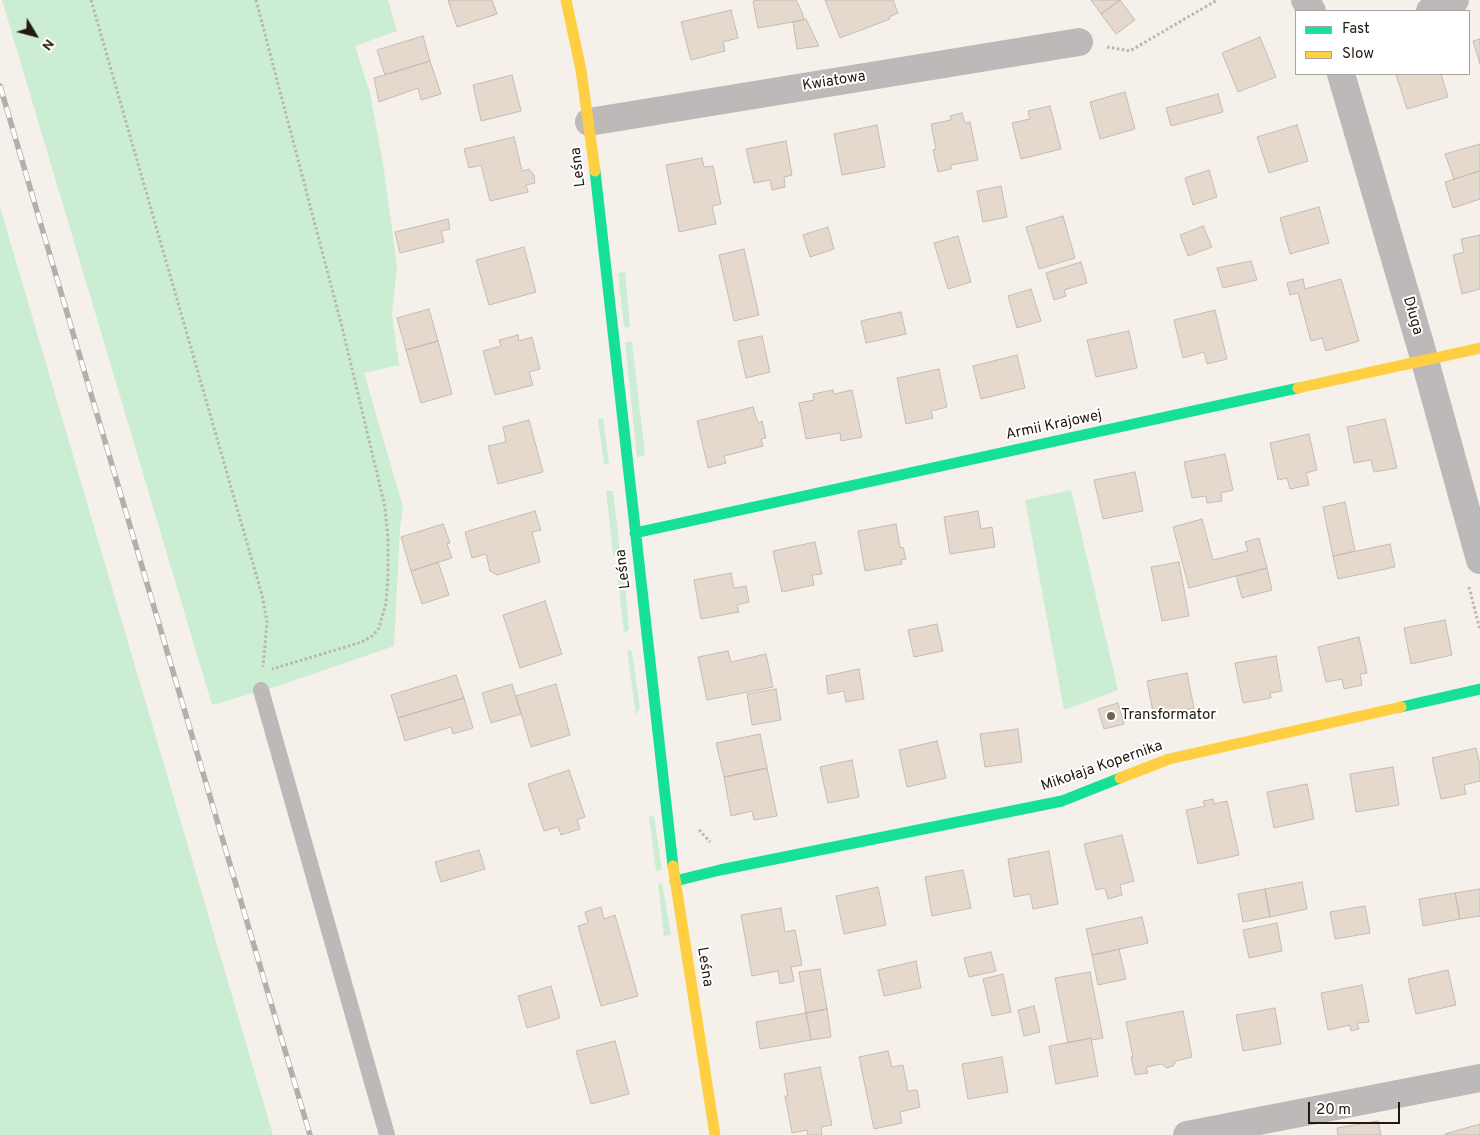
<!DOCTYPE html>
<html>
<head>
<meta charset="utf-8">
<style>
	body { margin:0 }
	#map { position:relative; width:1480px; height:1135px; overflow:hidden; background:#f6f0ea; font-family:Overpass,sans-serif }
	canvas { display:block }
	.legend { position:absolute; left:1295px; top:10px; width:175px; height:65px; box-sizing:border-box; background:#fff; border:1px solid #a7a39f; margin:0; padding:6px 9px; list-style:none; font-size:15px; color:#22190f }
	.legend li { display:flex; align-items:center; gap:10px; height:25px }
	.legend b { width:25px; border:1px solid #a7a39f }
	.north { position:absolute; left:10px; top:10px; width:50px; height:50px; -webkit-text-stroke:4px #fff; paint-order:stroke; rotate:127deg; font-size:14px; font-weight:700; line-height:20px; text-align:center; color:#22190f }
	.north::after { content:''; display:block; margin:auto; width:18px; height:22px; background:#22190f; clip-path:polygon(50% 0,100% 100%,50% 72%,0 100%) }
	.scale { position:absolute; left:1308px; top:1102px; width:92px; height:22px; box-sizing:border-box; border:2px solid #22190f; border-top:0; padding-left:6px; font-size:15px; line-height:18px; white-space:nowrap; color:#22190f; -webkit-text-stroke:4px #fff; paint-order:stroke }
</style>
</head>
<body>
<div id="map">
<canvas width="1480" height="1135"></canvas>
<ul class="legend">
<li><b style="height:6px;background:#16e098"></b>Fast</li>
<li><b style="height:6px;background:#ffcf43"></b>Slow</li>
</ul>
<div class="north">N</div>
<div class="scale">20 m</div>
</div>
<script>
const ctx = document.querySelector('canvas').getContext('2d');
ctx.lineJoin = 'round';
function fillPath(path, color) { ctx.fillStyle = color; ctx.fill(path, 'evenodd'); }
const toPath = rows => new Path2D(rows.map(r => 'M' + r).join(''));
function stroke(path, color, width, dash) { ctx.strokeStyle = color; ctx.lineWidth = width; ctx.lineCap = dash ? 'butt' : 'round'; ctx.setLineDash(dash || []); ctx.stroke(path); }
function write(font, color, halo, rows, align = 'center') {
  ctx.font = font + ' Overpass,sans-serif'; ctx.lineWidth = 4; ctx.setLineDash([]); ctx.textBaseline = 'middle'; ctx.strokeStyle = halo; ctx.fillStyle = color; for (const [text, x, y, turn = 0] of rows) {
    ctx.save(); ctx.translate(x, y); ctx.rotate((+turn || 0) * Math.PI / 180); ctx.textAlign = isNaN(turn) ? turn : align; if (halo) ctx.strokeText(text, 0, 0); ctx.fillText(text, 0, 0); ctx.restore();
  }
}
fillPath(toPath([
	[2,0,388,0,397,31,355,46,370,93,383,163,397,266,392,315,399,365,364,373,403,507,400,528,394,646,278,686,212,705],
	[0,207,273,1135,0,1135],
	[625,272,630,326,629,328,624,327,618,273],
	[625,342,632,342,645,454,644,456,637,457],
	[603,418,609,464,604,464,598,419],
	[1071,490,1118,690,1064,710,1025,500],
	[606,491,613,491,620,552,613,555],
	[617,571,624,574,629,630,624,633],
	[627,649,632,651,640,708,636,715],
	[654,816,662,870,656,871,649,817],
	[662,883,671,935,664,936,658,884]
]), '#caedd3');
const building = toPath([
	[448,0,492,0,497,14,457,27,448,0],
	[759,0,796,0,802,12,804,20,758,28,753,1,759,0],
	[825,0,893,0,898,13,889,17,890,19,840,38,825,0],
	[1091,0,1120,0,1101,14,1091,0],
	[1120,0,1135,20,1116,34,1101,14,1120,0],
	[731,10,738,38,723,42,725,51,691,60,681,22,731,10],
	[806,19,819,46,797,49,793,22,806,19],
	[423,36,430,61,385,75,377,50,423,36],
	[1260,37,1276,77,1238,92,1222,53,1260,37],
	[1480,39,1480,64,1473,41,1480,39],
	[430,61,441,94,421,100,418,88,379,102,374,78,430,61],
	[1396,74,1441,74,1448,97,1407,109,1396,74],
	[512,75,521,111,481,121,473,85,512,75],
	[1125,92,1135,129,1100,139,1090,102,1125,92],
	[1218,94,1223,112,1171,126,1166,108,1218,94],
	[1050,106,1061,149,1021,159,1012,123,1030,119,1028,111,1050,106],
	[962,113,965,123,970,122,978,160,951,165,951,169,938,172,933,150,936,149,931,124,951,120,950,116,962,113],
	[877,125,885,167,842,175,834,134,877,125],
	[1297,125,1308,161,1269,173,1257,137,1297,125],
	[514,137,522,171,529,169,534,175,535,183,526,185,528,192,490,201,481,165,469,168,464,149,514,137],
	[786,141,792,175,784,177,785,187,772,190,770,180,754,183,746,149,786,141],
	[1480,144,1480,171,1454,179,1445,154,1480,144],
	[702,158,704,167,713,166,721,204,712,206,716,224,679,232,666,165,702,158],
	[1209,170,1217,197,1193,205,1185,178,1209,170],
	[1480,171,1480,199,1453,208,1445,182,1480,171],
	[1001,186,1007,217,983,222,977,191,1001,186],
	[1319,207,1329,243,1290,254,1280,218,1319,207],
	[1063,216,1075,258,1039,269,1026,227,1063,216],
	[448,219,450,229,441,231,444,242,400,253,395,232,448,219],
	[1203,226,1212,247,1188,256,1180,235,1203,226],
	[828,227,834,249,810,257,803,235,828,227],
	[1480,235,1480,289,1462,294,1453,255,1464,252,1461,239,1480,235],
	[958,236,971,282,948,289,934,243,958,236],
	[524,247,536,292,489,305,476,260,524,247],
	[744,249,759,315,734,321,719,255,744,249],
	[1251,261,1257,280,1223,288,1217,268,1251,261],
	[1081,262,1087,283,1064,290,1066,296,1054,300,1046,273,1081,262],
	[1303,279,1305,289,1341,279,1359,341,1326,351,1322,338,1311,341,1298,293,1290,295,1287,283,1303,279],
	[1031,289,1041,321,1017,328,1008,296,1031,289],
	[429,309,438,341,406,350,397,318,429,309],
	[1215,310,1227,359,1207,364,1204,352,1183,358,1174,320,1215,310],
	[901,312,906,334,866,343,861,321,901,312],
	[1129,331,1137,368,1096,377,1087,340,1129,331],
	[518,335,519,341,532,337,540,369,529,372,533,385,495,395,483,351,501,346,499,340,518,335],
	[762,336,770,372,746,378,738,341,762,336],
	[438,341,452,394,421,403,406,350,438,341],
	[1017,355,1025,388,981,399,973,366,1017,355],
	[939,369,947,407,931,411,933,418,906,424,897,378,939,369],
	[833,390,834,394,852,390,862,437,841,441,840,433,806,439,799,403,814,400,813,394,833,390],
	[753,407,758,423,762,421,766,438,761,439,763,446,724,456,726,463,708,468,697,421,753,407],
	[1385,419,1397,468,1374,472,1371,460,1354,463,1347,427,1385,419],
	[529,420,543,472,498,484,488,446,506,442,503,427,529,420],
	[1309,434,1317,470,1306,473,1309,485,1290,489,1287,478,1278,480,1270,443,1309,434],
	[1225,454,1233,490,1221,493,1222,501,1207,503,1206,496,1192,498,1184,462,1225,454],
	[1135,472,1143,511,1103,519,1094,480,1135,472],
	[1345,502,1355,551,1333,556,1323,507,1345,502],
	[535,511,541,530,532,532,540,562,497,575,490,571,486,554,472,558,465,532,535,511],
	[978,511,981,529,992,527,995,547,950,554,944,517,978,511],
	[1202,519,1213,560,1248,551,1245,542,1259,538,1267,568,1189,588,1173,527,1202,519],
	[443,524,450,543,447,544,452,558,411,571,401,537,443,524],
	[896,524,900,548,903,547,906,559,901,560,902,564,865,571,858,531,896,524],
	[815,542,822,574,812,575,814,585,782,592,773,551,815,542],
	[1390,544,1395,567,1338,579,1333,556,1390,544],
	[438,562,449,595,422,604,411,571,438,562],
	[1179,562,1189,616,1162,621,1151,567,1179,562],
	[1267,568,1272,590,1242,598,1236,576,1267,568],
	[731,573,734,588,746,586,749,602,737,605,739,612,701,619,694,580,731,573],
	[545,601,562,654,520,668,503,615,545,601],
	[1445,620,1452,655,1411,664,1404,628,1445,620],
	[937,624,943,651,914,657,908,630,937,624],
	[1359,637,1367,673,1360,674,1362,685,1344,689,1342,679,1326,682,1318,647,1359,637],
	[728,651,731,662,766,654,773,687,707,700,698,657,728,651],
	[1276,656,1282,691,1270,693,1271,698,1243,703,1235,663,1276,656],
	[859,669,864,699,846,702,844,691,828,694,826,676,859,669],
	[1187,673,1194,708,1154,717,1147,681,1187,673],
	[456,675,464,698,398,718,391,695,456,675],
	[512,684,521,714,491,723,482,693,512,684],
	[556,684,570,735,531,747,516,696,556,684],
	[776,689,781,720,752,725,747,694,776,689],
	[464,698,473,728,453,734,451,727,405,741,398,718,464,698],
	[1118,703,1124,724,1104,729,1098,709,1118,703],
	[1018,729,1022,762,985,767,980,734,1018,729],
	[760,734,767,768,724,777,716,743,760,734],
	[937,741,946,778,907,787,899,750,937,741],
	[1476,748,1480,765,1480,781,1464,785,1466,794,1441,799,1432,758,1476,748],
	[852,760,859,797,828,803,820,767,852,760],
	[1393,767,1399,805,1356,812,1350,774,1393,767],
	[767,768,777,816,754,820,752,811,731,816,724,777,767,768],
	[569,770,585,817,577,820,580,829,561,835,558,827,544,831,528,784,569,770],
	[1307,784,1314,819,1274,828,1267,792,1307,784],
	[1213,799,1214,804,1227,801,1239,855,1198,864,1186,810,1205,806,1203,801,1213,799],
	[1122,835,1134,881,1120,885,1122,895,1108,899,1105,888,1096,890,1084,844,1122,835],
	[479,850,485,869,441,882,435,862,479,850],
	[1049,851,1058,904,1033,909,1030,894,1014,897,1008,859,1049,851],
	[963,870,971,908,932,916,925,877,963,870],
	[1302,882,1307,909,1270,917,1265,889,1302,882],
	[878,887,886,925,844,934,836,896,878,887],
	[1265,889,1270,917,1243,922,1238,894,1265,889],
	[1480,889,1480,916,1460,919,1455,893,1480,889],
	[1455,893,1460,919,1423,926,1419,899,1455,893],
	[1365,906,1370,933,1335,939,1330,912,1365,906],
	[601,907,604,919,615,915,638,996,601,1006,578,926,588,923,585,912,601,907],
	[781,908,785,932,795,930,802,965,791,967,794,981,780,984,778,971,752,976,741,915,781,908],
	[1142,917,1148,943,1092,955,1086,929,1142,917],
	[1277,923,1282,951,1249,958,1243,930,1277,923],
	[1119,949,1126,979,1098,985,1092,955,1119,949],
	[991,952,996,971,969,977,964,958,991,952],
	[916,961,921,988,884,996,878,970,916,961],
	[820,969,827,1009,806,1013,799,972,820,969],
	[1448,970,1456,1005,1416,1014,1408,979,1448,970],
	[1090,972,1103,1038,1092,1040,1091,1038,1068,1043,1055,978,1090,972],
	[1003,974,1011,1012,992,1016,983,979,1003,974],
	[1362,985,1369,1022,1357,1023,1359,1029,1351,1031,1350,1025,1328,1030,1321,993,1362,985],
	[551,986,560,1018,527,1028,518,996,551,986],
	[1034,1006,1040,1032,1024,1036,1018,1010,1034,1006],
	[1275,1008,1281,1044,1243,1051,1236,1015,1275,1008],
	[827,1009,831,1037,811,1040,806,1013,827,1009],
	[1183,1011,1192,1057,1176,1061,1173,1066,1167,1068,1162,1064,1146,1067,1148,1073,1135,1075,1131,1057,1133,1057,1126,1022,1183,1011],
	[806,1013,811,1040,760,1049,756,1022,806,1013],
	[1091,1038,1098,1076,1056,1084,1049,1046,1091,1038],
	[615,1041,629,1094,591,1104,576,1051,615,1041],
	[888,1051,892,1067,903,1065,908,1091,917,1090,920,1107,900,1112,902,1123,874,1129,859,1057,888,1051],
	[1002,1057,1008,1092,968,1099,962,1064,1002,1057],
	[820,1067,832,1125,821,1127,822,1135,808,1135,807,1130,792,1133,785,1096,788,1096,784,1074,820,1067],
	[1378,1121,1381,1135,1338,1135,1337,1128,1378,1121],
	[1480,1124,1480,1135,1445,1135,1445,1134,1480,1124]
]);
fillPath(building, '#e5d9cd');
stroke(building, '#c3bcb4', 1);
stroke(toPath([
	[91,0,262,595,267,622,263,667],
	[256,0,342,327,385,507,388,540,388,577,386,603,379,628,372,636,362,642,272,669],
	[1107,47,1130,51,1217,0],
	[1469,587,1480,630],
	[699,830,710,842]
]), '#bab5b4', 3, [2.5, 2.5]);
stroke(toPath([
	[261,690,387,1135]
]), '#beb9b9', 16);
stroke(toPath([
	[1305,0,1312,11],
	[1430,11,1455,0],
	[1341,74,1425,361,1480,560],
	[589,122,1079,42],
	[1187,1135,1480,1078]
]), '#beb9b9', 28);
stroke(toPath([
	[595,171,673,866],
	[635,533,1298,388],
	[1401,707,1480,689],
	[675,881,720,870,1062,801,1120,778]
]), '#16e098', 11);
stroke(toPath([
	[566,0,581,70,595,171],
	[1298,388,1480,348],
	[1120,778,1169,759,1401,707],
	[673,866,715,1135]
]), '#ffcf43', 11);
const rail = toPath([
	[0,86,310,1135]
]);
stroke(rail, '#b4afab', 5.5);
stroke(rail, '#fff', 4, [11]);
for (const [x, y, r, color] of [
	[1111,716,5,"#6c645c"]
]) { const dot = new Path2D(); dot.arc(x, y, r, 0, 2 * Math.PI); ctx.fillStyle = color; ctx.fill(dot); stroke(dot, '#fff', 2); }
write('15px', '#22190f', '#fff', [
	["Kwiatowa",834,82,-9],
	["Leśna",579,167,-97],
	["Długa",1412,316,74],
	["Armii Krajowej",1054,426,-12],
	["Leśna",624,569,-97],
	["Mikołaja Kopernika",1102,767,-19],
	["Leśna",704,967,81]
]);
write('15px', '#22190f', '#fff', [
	["Transformator",1121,716]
], 'left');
</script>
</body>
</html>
